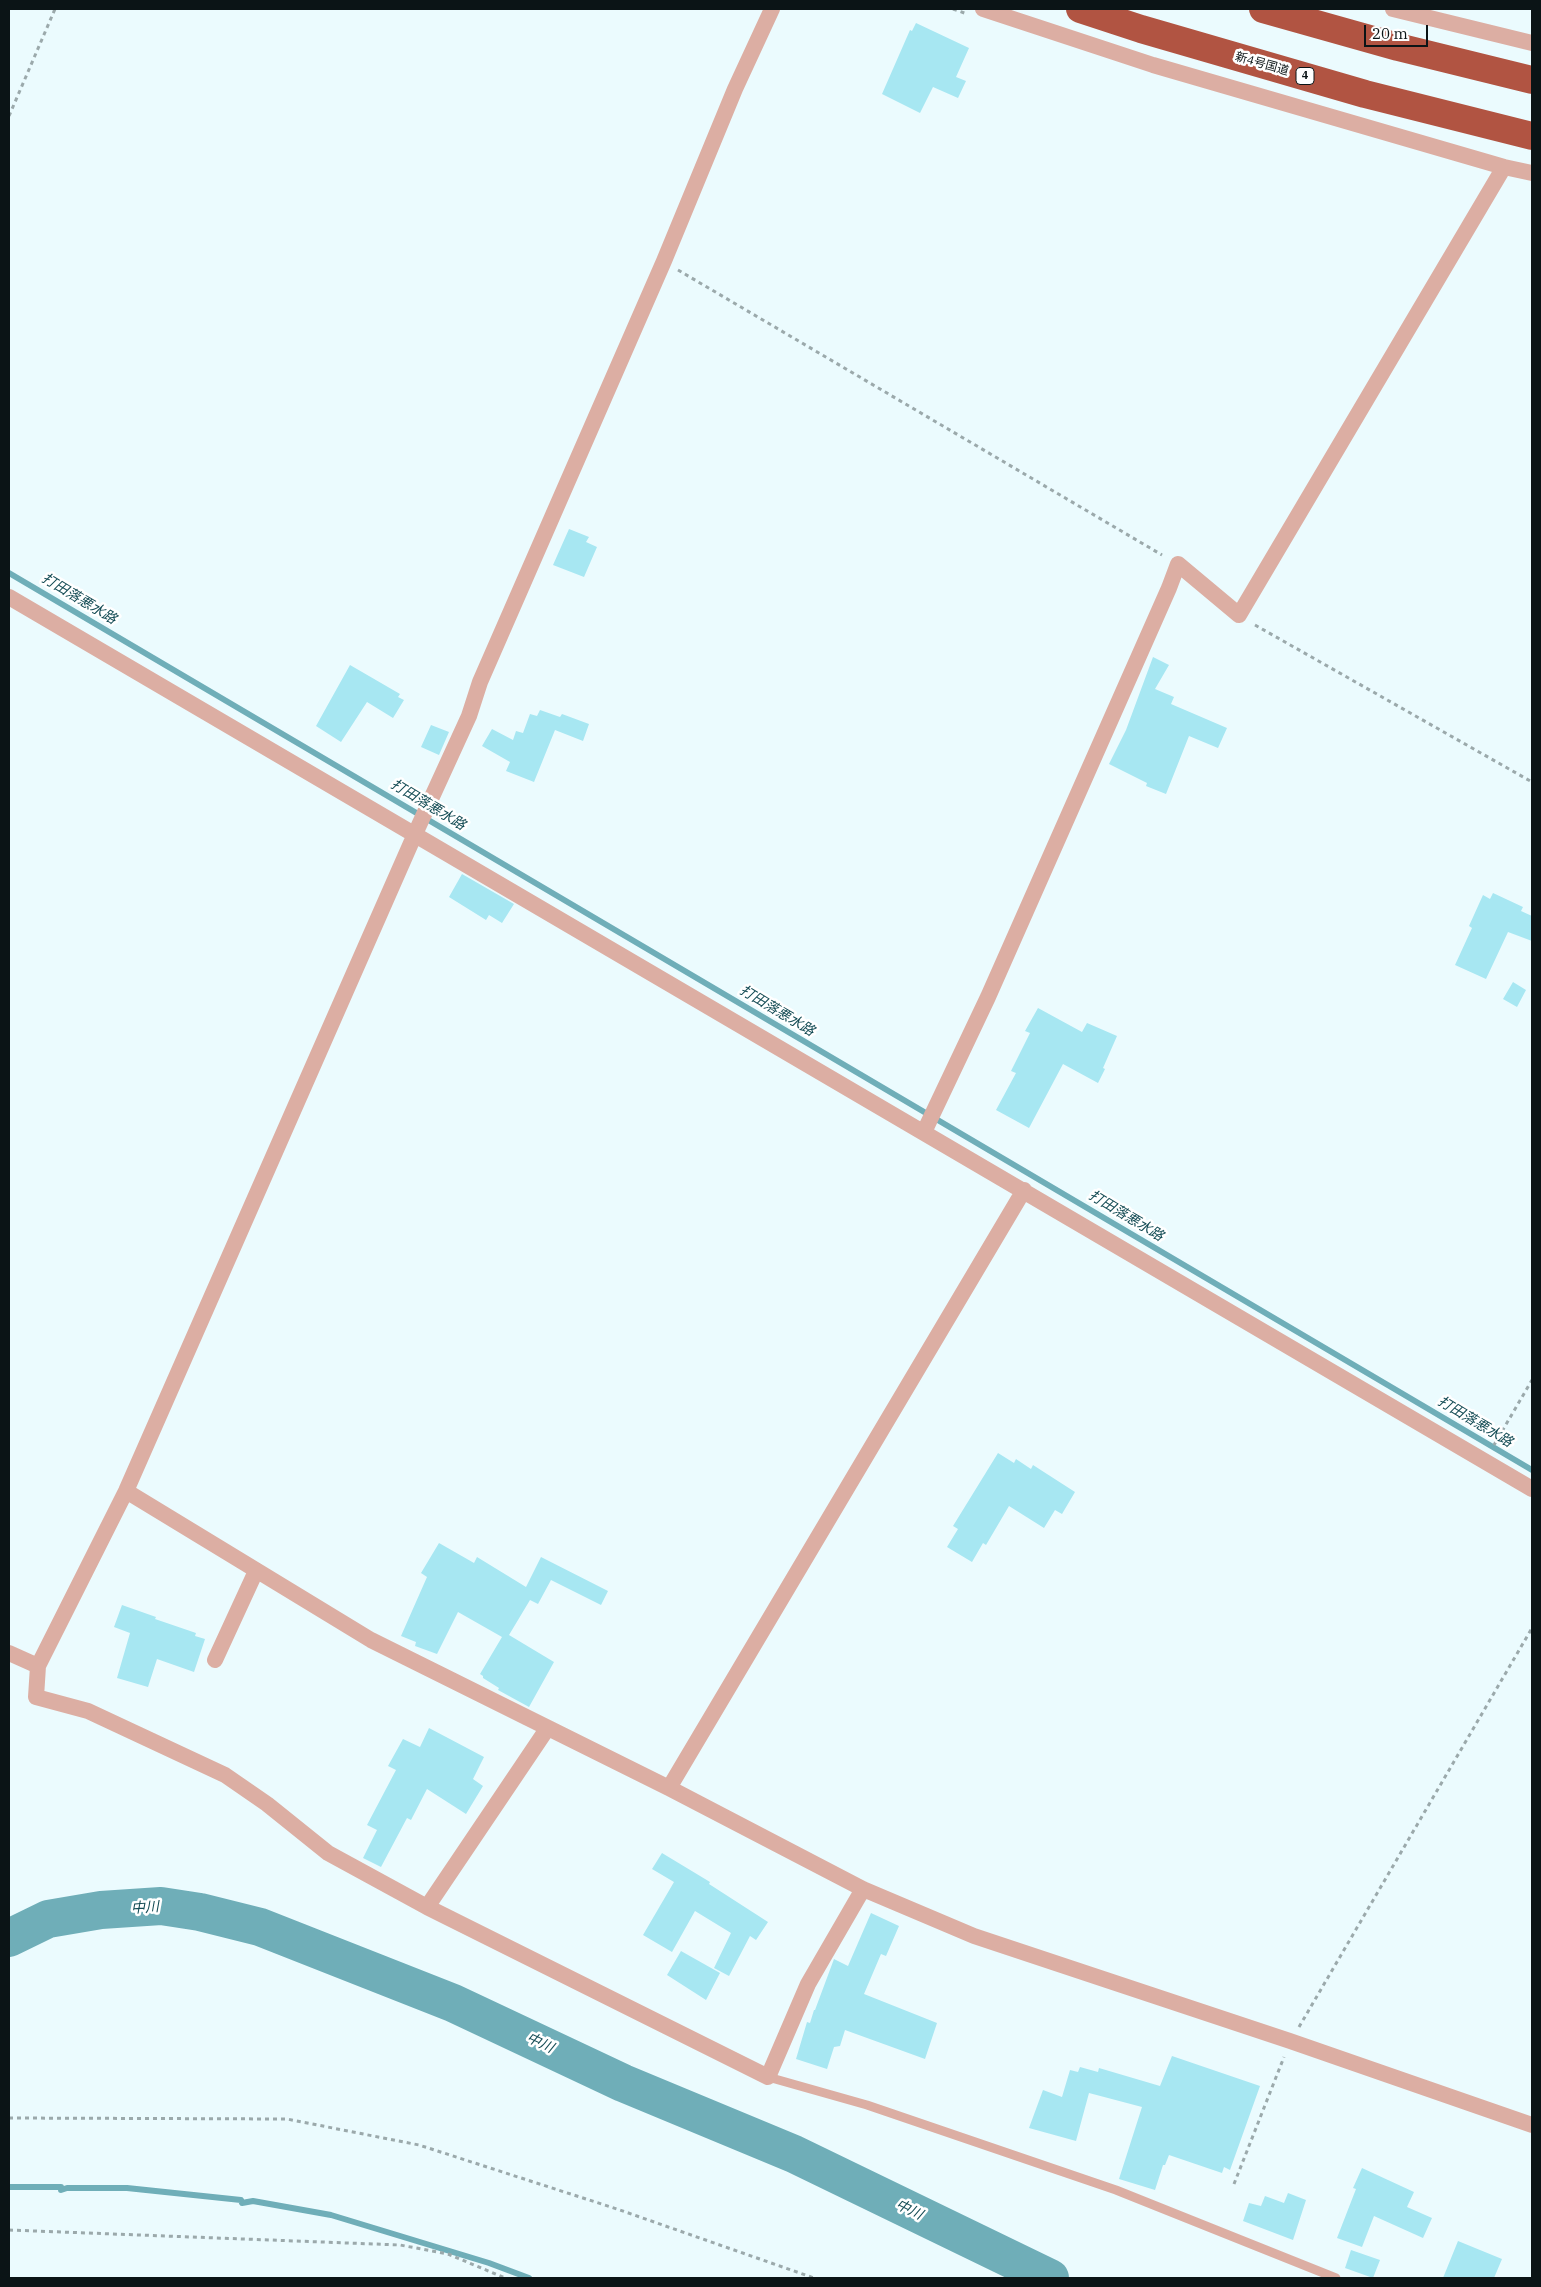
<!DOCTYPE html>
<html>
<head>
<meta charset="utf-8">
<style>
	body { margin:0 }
	#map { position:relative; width:1541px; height:2287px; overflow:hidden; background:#ebfbfe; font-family:"IBM Plex Serif",serif }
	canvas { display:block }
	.frame { position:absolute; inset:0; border:10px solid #0b1416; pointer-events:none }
	.scale { position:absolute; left:1364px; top:25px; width:64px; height:22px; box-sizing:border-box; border:2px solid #0b1416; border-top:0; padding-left:6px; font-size:15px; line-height:18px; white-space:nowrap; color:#0b1416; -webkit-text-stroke:4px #fff; paint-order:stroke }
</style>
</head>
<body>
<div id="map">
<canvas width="1541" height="2287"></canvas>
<div class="frame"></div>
<div class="scale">20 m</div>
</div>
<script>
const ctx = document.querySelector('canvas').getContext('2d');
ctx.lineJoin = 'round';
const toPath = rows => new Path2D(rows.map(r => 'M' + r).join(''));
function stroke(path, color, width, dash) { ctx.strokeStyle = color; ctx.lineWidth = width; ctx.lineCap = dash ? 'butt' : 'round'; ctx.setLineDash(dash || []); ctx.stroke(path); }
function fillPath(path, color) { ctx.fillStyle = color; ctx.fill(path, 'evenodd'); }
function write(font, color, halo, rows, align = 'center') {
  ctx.font = font + ' "IBM Plex Serif","Noto Sans JP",serif'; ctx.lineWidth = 5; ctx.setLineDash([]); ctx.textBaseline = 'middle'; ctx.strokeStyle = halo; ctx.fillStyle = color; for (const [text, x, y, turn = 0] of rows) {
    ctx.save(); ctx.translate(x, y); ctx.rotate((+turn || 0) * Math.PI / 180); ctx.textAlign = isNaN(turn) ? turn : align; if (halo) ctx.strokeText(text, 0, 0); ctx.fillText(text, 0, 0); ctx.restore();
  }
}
stroke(toPath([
	[9,573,1532,1470],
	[9,2187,61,2187,61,2190,67,2188,127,2188,241,2200,242,2203,253,2201,331,2215,489,2263,529,2278]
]), '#6faeb8', 6);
stroke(toPath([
	[9,1938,48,1919,101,1910,161,1906,200,1912,260,1927,453,2003,623,2083,794,2154,1050,2278]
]), '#6faeb8', 38);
fillPath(toPath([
	[916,23,969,48,956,77,966,81,958,98,933,87,920,113,882,94,910,30,912,31],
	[569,529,589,537,586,542,597,547,584,577,553,565],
	[1153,657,1169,665,1155,689,1174,697,1171,704,1227,728,1218,748,1189,736,1166,794,1146,786,1147,783,1109,764,1126,730],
	[350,665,400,694,398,697,404,700,393,718,367,702,341,742,316,726],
	[540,710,560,717,562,714,589,724,583,741,555,730,534,782,506,771,510,762,482,746,492,729,513,740,516,731,523,733,530,714,537,716],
	[431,725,449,732,439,755,421,747],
	[462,874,514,904,502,923,489,915,486,920,449,897],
	[1493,893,1523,907,1521,911,1532,916,1532,941,1508,932,1486,979,1455,965,1472,928,1469,926,1483,895,1490,899],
	[1513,982,1526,990,1517,1007,1503,999],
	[1038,1008,1082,1032,1087,1023,1117,1036,1103,1068,1105,1069,1098,1083,1063,1064,1029,1128,996,1110,1016,1073,1011,1071,1030,1033,1025,1031],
	[998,1453,1014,1463,1016,1459,1031,1469,1033,1465,1075,1492,1062,1514,1055,1510,1044,1528,1009,1506,986,1545,983,1543,972,1562,947,1547,958,1529,953,1526],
	[439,1543,474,1563,477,1557,526,1587,541,1557,608,1591,601,1605,551,1580,538,1604,530,1600,509,1635,554,1662,529,1707,498,1690,499,1688,483,1678,483,1676,480,1674,502,1637,458,1612,437,1654,415,1646,416,1642,401,1636,427,1577,421,1573],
	[122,1605,156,1617,155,1619,196,1633,195,1636,205,1639,194,1672,157,1659,148,1687,117,1678,130,1633,114,1627],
	[429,1728,484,1757,473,1779,483,1786,466,1814,427,1789,411,1820,407,1818,381,1867,363,1858,377,1830,367,1825,396,1770,388,1766,403,1739,420,1747],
	[662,1853,710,1882,709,1884,768,1922,756,1940,750,1936,729,1976,714,1968,731,1933,695,1911,672,1952,643,1935,674,1882,652,1869],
	[871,1913,899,1926,886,1956,881,1954,864,1994,937,2023,925,2059,845,2030,840,2046,834,2047,827,2069,796,2059,807,2022,810,2023,814,2010,815,2010,834,1959,848,1966],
	[681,1951,720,1973,706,2000,667,1975],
	[1172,2056,1260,2086,1230,2170,1224,2167,1222,2173,1169,2155,1165,2165,1163,2165,1155,2190,1119,2179,1142,2107,1089,2093,1076,2141,1029,2128,1043,2090,1062,2097,1070,2070,1078,2072,1080,2067,1098,2072,1099,2068,1160,2086],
	[1362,2168,1414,2192,1407,2207,1432,2218,1423,2238,1374,2216,1362,2247,1337,2238,1356,2189,1353,2188],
	[1288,2193,1306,2200,1293,2240,1243,2221,1249,2203,1261,2206,1265,2196,1284,2203],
	[1458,2241,1502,2259,1494,2278,1443,2278],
	[1351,2250,1380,2260,1373,2278,1345,2268]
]), '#a7e7f2');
stroke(toPath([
	[953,9,967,14],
	[9,116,55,9],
	[678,270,1162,555],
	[1255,625,1532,782],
	[1494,1445,1532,1380],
	[1299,2027,1532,1628],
	[9,2118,287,2119,419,2145,617,2209,814,2278],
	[1234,2184,1284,2057],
	[9,2230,400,2245,448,2254,505,2278]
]), '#9ba9ab', 3, [4, 4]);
stroke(toPath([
	[768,2077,867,2105,1116,2190,1336,2278]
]), '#dcaea3', 9);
stroke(toPath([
	[772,9,735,89,664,261,480,682,469,716,415,834,126,1491,38,1666,36,1697,88,1711,225,1775,267,1804,328,1853,427,1907,768,2077,808,1984,863,1889],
	[983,9,1153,65,1504,167,1532,173],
	[1393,9,1532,43],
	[9,597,1532,1489],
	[924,1132,988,997,1169,588,1178,564,1239,615,1504,167],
	[126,1491,371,1640,669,1788,863,1889,974,1936,1290,2041,1532,2125],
	[9,1653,38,1666],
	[215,1660,256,1571],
	[669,1788,1024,1190],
	[427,1907,547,1729]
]), '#dcaea3', 16);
stroke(toPath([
	[1080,9,1141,29,1365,94,1532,136],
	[1263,9,1398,47,1532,80]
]), '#b15442', 28);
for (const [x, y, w] of [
	[1305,76,18]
]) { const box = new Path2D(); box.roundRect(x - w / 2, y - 8.5, w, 17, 4); ctx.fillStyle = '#fff'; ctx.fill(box); stroke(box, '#0b1416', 1); }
write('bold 11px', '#0b1416', null, [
	["4",1305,76]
]);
write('12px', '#0b1416', '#fff', [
	["新4号国道",1262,64,16]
]);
write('italic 14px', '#134b54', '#fff', [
	["打田落悪水路",79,599,31],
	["打田落悪水路",428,805,31],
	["打田落悪水路",777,1011,31],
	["打田落悪水路",1126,1216,31],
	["打田落悪水路",1475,1422,31],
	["中川",145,1908,-4],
	["中川",540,2043,25],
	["中川",909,2210,26]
]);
</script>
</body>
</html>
